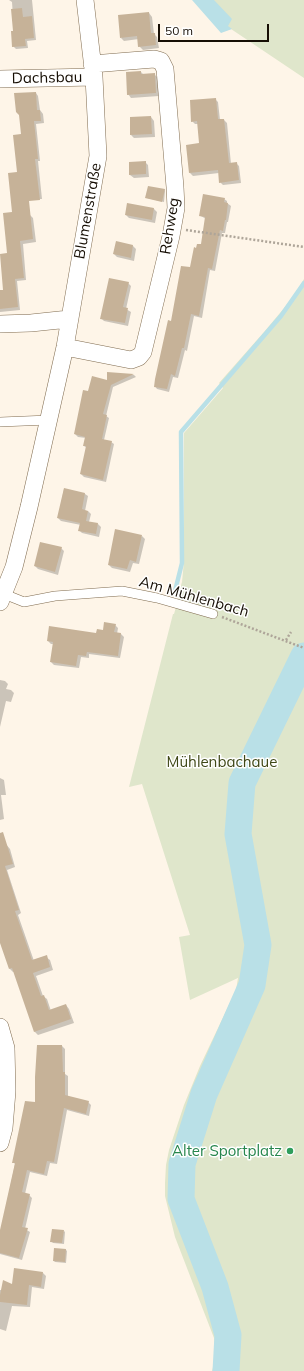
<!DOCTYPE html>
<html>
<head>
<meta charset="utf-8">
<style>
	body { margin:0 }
	#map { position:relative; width:304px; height:1371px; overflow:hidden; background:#fef5e8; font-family:Mulish,sans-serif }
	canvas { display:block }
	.scale { position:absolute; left:158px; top:24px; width:111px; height:18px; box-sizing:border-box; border:2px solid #160e04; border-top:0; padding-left:5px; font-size:12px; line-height:14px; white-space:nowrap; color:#160e04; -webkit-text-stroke:3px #fff; paint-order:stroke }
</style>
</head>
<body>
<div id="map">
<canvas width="304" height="1371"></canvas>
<div class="scale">50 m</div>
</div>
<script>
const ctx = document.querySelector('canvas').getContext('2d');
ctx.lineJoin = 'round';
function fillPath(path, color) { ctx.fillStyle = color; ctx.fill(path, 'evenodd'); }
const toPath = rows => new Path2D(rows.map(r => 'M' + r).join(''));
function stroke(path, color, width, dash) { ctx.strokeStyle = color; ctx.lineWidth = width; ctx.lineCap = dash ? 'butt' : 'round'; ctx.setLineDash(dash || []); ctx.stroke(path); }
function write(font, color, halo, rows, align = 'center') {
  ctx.font = font + ' Mulish,sans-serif'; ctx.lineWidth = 3; ctx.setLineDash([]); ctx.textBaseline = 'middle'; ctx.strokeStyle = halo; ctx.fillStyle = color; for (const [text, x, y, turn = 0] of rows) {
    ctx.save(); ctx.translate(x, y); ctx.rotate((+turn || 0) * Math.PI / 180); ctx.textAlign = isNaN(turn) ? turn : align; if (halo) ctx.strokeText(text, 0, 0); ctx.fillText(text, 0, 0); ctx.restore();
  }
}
fillPath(toPath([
	[193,0,304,0,304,78,231,29,222,32],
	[304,279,304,1371,212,1371,216,1356,214,1338,175,1237,165,1196,165,1183,166,1165,169,1150,184,1105,200,1066,236,990,238,978,190,1000,179,937,190,935,142,784,129,787,173,614,174,614,180,593,179,592,182,582,184,561,184,433,223,388,219,383,264,332,295,295]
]), '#dfe6cb');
fillPath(toPath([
	[192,0,214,0,232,19,228,26,232,29,221,33]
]), '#b9e0e7');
fillPath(toPath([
	[9,0,32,0,36,40,27,41,28,48,16,49,13,46,14,32,12,2],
	[149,13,152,17,154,34,157,37,159,48,143,50,139,46,139,39,124,41,121,38],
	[141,72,144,75,154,74,158,78,159,96,131,98,128,94],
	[36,93,38,96,40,110,43,114,44,123,36,124,40,161,38,161,42,199,14,199,22,135],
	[215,99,218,102,220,120,224,120,227,123,231,164,236,163,239,166,241,183,223,185,220,182,219,173,193,176,190,173,200,144,198,124,195,124,192,121],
	[151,117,154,121,155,137,134,138,131,135],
	[145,162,148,165,149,177,134,178,130,175,130,163],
	[164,189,165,191,164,202,147,198],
	[224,199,227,201,227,203,231,206,228,222,227,222,225,233,222,233,215,271,210,270,202,318,194,316,187,351,185,350,178,378,173,377,169,392,157,389,155,386,172,322,202,246,206,219,201,216],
	[128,204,154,209,157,212,155,223,129,218,126,215],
	[30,215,33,218,36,242,23,244,26,280,17,281,20,310,0,312,0,291,4,291,9,254],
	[117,243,133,246,136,249,134,261,117,257,114,254],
	[128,283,131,286,126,309,131,312,128,326,104,321,101,318],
	[108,373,134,375,136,377,113,387,106,416,109,418,104,440,111,442,114,444,106,482,84,477,81,474,87,448,84,446,86,438,78,437,75,434,89,392,107,381],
	[64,489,85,494,88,496,85,511,88,511,91,514,89,522,98,524,101,527,99,537,82,533,79,530,81,525,61,521,58,518],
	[142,536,145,539,139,564,133,563,130,572,112,568,109,565],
	[61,548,64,551,58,575,38,569,35,566],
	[115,625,118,628,117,634,121,634,124,637,120,658,89,654,89,658,81,657,79,668,54,665,51,662,54,644,51,644,48,641,97,635],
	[0,680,5,681,8,684,6,689,11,690,14,693,11,702,6,701,0,727],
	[0,778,4,780,6,795,1,795,4,819,0,820],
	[0,837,10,849,15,867,7,870,21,913,18,915,34,961,46,957,50,960,53,970,36,976,43,996,47,999,51,1011,66,1005,69,1009,74,1023,38,1035,35,1032,15,972,13,972,10,969,0,940],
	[62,1046,65,1049,65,1074,68,1076,68,1097,88,1102,91,1105,89,1116,67,1110,57,1164,50,1163,47,1176,30,1172,25,1194,29,1195,32,1198,25,1229,30,1232,22,1260,0,1254,0,1230,1,1230,15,1164,13,1162,36,1104],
	[64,1231,65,1232,64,1244,53,1243,51,1241],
	[55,1249,66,1250,67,1251,66,1263,55,1262,54,1261],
	[43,1273,46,1276,44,1289,32,1287,30,1307,12,1306,6,1331,0,1329,0,1290,2,1290]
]), '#0003');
stroke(toPath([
	[175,591,182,563,181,432,281,316,304,283],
	[301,663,304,665]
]), '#b9e0e7', 4.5);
stroke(toPath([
	[226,1371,228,1335,215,1287,181,1199,182,1164,204,1094,252,985,258,945,238,834,242,783,304,656]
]), '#b9e0e7', 27);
fillPath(toPath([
	[22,8,23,17,32,16,34,38,25,39,26,46,12,47,11,31,13,31,11,9],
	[149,12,151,33,155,33,156,45,138,47,137,36,120,38,118,15],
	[141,71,141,74,155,73,156,93,127,95,126,72],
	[36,92,37,110,40,110,41,121,34,121,38,159,35,159,40,200,29,201,33,239,20,241,24,278,15,279,18,307,0,309,0,290,3,290,0,254,7,253,3,213,12,212,8,173,17,172,13,135,21,134,19,115,16,112,14,93],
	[216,98,218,119,224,119,229,163,237,162,239,180,219,183,218,170,189,173,186,145,199,143,197,121,191,122,190,100],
	[151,116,152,134,130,135,130,117],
	[146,161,146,174,129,175,129,162],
	[148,186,165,189,162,202,145,198],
	[203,194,225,198,224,202,228,203,226,220,225,220,223,231,220,230,212,269,208,268,199,316,191,314,184,348,182,348,175,376,171,374,167,389,154,387,155,379,168,320,171,321,181,266,190,267,194,247,196,248,197,244,201,244,205,217,199,216],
	[127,203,154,208,152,220,125,215],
	[116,241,133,245,131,258,113,254],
	[109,278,129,282,123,307,128,308,125,323,100,319],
	[107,372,134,374,111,385,103,414,107,415,102,439,112,441,103,480,80,474,86,446,83,446,85,437,74,434,83,390,88,391,92,376,107,380],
	[64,488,85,493,82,509,88,511,86,521,98,523,96,534,78,531,80,523,57,518],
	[115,529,142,535,136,562,130,560,127,569,108,565],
	[40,542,62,547,55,572,34,566],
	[104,622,116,624,114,632,121,633,118,656,87,652,86,656,78,655,76,666,50,662,53,642,47,641,49,626,96,633,97,629,103,630],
	[3,832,13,864,5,866,19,910,15,911,32,960,47,955,50,967,33,973,41,996,44,995,49,1010,66,1004,71,1019,34,1032,12,968,9,969,0,943,0,833],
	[37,1045,62,1045,63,1072,65,1072,65,1095,89,1101,86,1114,64,1108,54,1162,47,1161,44,1174,27,1170,22,1192,30,1194,22,1227,28,1228,19,1258,0,1253,0,1230,15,1163,12,1163,25,1101,35,1102,35,1077],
	[52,1229,64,1230,62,1243,50,1242],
	[54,1248,66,1249,65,1262,53,1261],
	[14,1268,43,1272,41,1287,29,1285,27,1305,0,1302,0,1295,3,1280,12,1284]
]), '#c6b298');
const service = toPath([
	[0,422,49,420],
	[4,594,24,602,55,596,122,591,157,598,213,614]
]);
const minor = toPath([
	[0,79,94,77],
	[0,324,31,323,69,319],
	[65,347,131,360,139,357,143,352,171,236,176,208,175,187,165,69,161,61,154,59,92,64],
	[0,602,14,567,29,507,65,347,98,156,94,77,85,0],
	[0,1027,6,1048,7,1091,4,1128,0,1143]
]);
stroke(service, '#806c50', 10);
stroke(minor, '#806c50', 18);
stroke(toPath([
	[186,230,304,247],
	[222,617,304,648],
	[286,640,291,632]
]), '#aea599', 2.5, [2, 2]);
stroke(service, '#fff', 9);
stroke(minor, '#fff', 17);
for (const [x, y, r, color] of [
	[290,1151,4,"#2e9e5b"]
]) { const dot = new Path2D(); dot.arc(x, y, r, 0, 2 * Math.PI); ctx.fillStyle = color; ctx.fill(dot); stroke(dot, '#fff', 1.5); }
write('15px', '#160e04', '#fff', [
	["Dachsbau",47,78,-1],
	["Blumenstraße",88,211,-80],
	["Rehweg",170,226,-81],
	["Am Mühlenbach",194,597,16]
]);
write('15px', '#3f4817', '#fff', [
	["Mühlenbachaue",222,762]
]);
write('15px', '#27864d', '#fff', [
	["Alter Sportplatz",282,1151]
], 'right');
</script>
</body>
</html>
